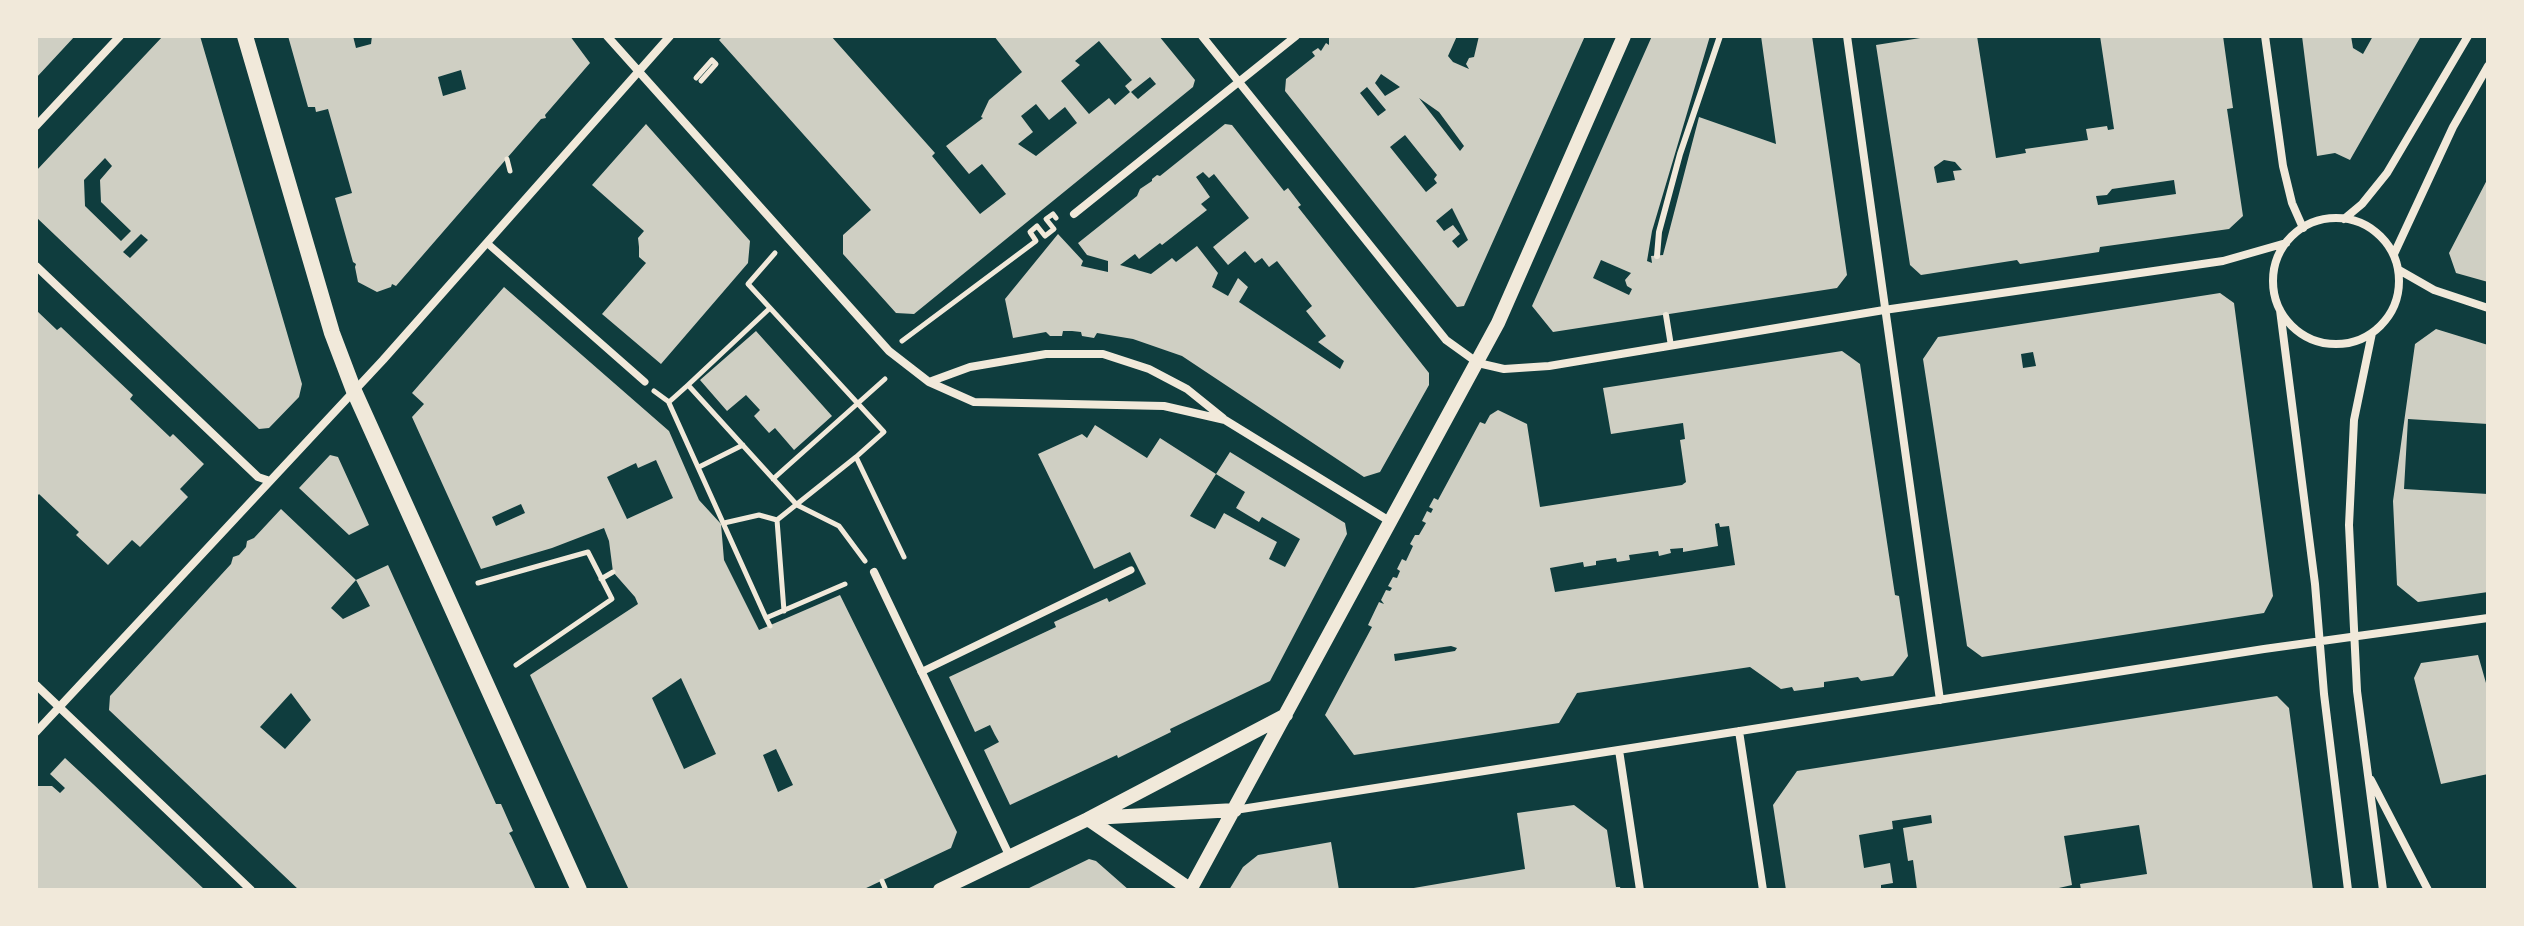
<!DOCTYPE html>
<html>
<head>
<meta charset="utf-8">
<style>
	body { margin:0 }
	#map { position:relative; width:2524px; height:926px; overflow:hidden; background:#0f3d3e; font-family:"Asap Condensed",sans-serif }
	canvas { display:block }
	.frame { position:absolute; inset:0; border:38px solid #f1e9da; pointer-events:none }
</style>
</head>
<body>
<div id="map">
<canvas width="2524" height="926"></canvas>
<div class="frame"></div>
</div>
<script>
const ctx = document.querySelector('canvas').getContext('2d');
ctx.lineJoin = 'round';
function fillPath(path, color) { ctx.fillStyle = color; ctx.fill(path, 'evenodd'); }
const toPath = rows => new Path2D(rows.map(r => 'M' + r).join(''));
function stroke(path, color, width, dash) { ctx.strokeStyle = color; ctx.lineWidth = width; ctx.lineCap = dash ? 'butt' : 'round'; ctx.setLineDash(dash || []); ctx.stroke(path); }
fillPath(toPath([
	[36,36,75,36,36,78],
	[163,36,200,36,302,384,299,397,269,428,259,429,36,217,36,171],
	[105,158,112,166,100,180,101,202,131,231,121,241,85,206,84,180],
	[141,234,148,240,130,258,123,252],
	[288,36,353,36,356,48,371,44,372,36,570,36,590,63,545,115,546,118,541,119,396,286,392,284,391,287,377,292,358,282,355,267,356,264,353,262,335,198,352,193,328,109,316,112,315,107,308,107],
	[461,70,466,89,443,96,438,77],
	[723,36,831,36,935,153,932,156,980,214,1006,194,982,164,969,174,946,146,983,118,981,117,989,100,1022,72,994,36,1159,36,1195,80,1193,87,914,314,896,313,843,254,843,235,871,210,719,40],
	[1099,41,1132,80,1125,86,1130,92,1115,105,1109,98,1089,114,1061,81,1080,65,1075,61],
	[1150,77,1156,84,1138,99,1131,92],
	[1036,104,1049,120,1065,107,1077,123,1036,156,1018,144,1033,132,1021,116],
	[1329,36,1457,36,1448,56,1453,62,1469,69,1466,64,1469,58,1474,57,1479,36,1585,36,1464,306,1457,307,1285,91,1286,79,1315,56,1312,52,1318,48,1321,51,1326,43,1329,45],
	[1381,74,1400,87,1385,96,1375,83],
	[1367,87,1386,110,1378,116,1360,93],
	[1419,98,1439,112,1464,146,1460,151],
	[1405,135,1437,175,1434,179,1437,183,1426,192,1390,147],
	[1452,208,1468,240,1458,248,1452,241,1460,234,1453,225,1444,231,1436,221],
	[1652,36,1710,36,1652,231,1647,261,1652,263,1651,256,1663,255,1699,117,1776,144,1761,36,1812,36,1847,275,1837,288,1553,332,1532,306],
	[1601,260,1631,273,1625,280,1627,286,1632,289,1629,295,1593,278],
	[1933,36,1977,36,1996,158,2026,153,2025,149,2088,140,2086,129,2107,126,2108,130,2114,129,2100,36,2223,36,2233,108,2227,109,2243,216,2229,229,2100,247,2099,252,2020,264,2017,260,1921,275,1910,265,1876,45],
	[1944,160,1955,162,1962,170,1953,171,1955,180,1937,183,1934,167],
	[2174,180,2176,194,2098,205,2096,196,2107,195,2112,189],
	[2302,36,2351,36,2353,48,2363,54,2373,36,2421,36,2350,160,2335,153,2317,156],
	[646,124,750,241,748,263,661,364,602,314,646,263,639,257,639,247,638,238,644,231,592,185],
	[1225,124,1232,125,1284,191,1288,188,1301,205,1298,207,1429,373,1429,385,1380,472,1364,477,1182,356,1133,339,1097,333,1094,338,1082,336,1081,332,1072,331,1063,331,1062,336,1050,336,1046,332,1013,338,1005,299,1058,234,1083,261,1081,266,1108,272,1108,261,1087,255,1078,243,1137,196,1140,189,1152,181,1152,179,1157,175,1160,176],
	[1203,172,1209,178,1214,174,1249,218,1213,247,1228,265,1245,251,1255,263,1262,258,1269,267,1277,261,1312,306,1306,311,1326,336,1318,342,1344,361,1340,369,1239,302,1248,287,1238,278,1228,296,1212,287,1218,273,1197,246,1176,262,1172,258,1151,274,1120,265,1135,254,1139,259,1160,243,1162,245,1207,210,1201,204,1210,197,1196,177],
	[2488,178,2488,282,2456,273,2449,253],
	[504,287,669,431,699,500,721,524,724,560,759,630,840,595,957,832,951,848,862,890,629,890,530,675,638,604,635,597,613,572,609,541,604,528,552,548,481,569,412,417,424,404,412,393],
	[656,460,673,498,627,519,607,477,636,463,638,468],
	[521,504,525,513,496,526,492,517],
	[681,678,716,754,684,769,652,698],
	[776,749,793,785,778,792,763,755],
	[2220,293,2234,303,2239,341,2273,596,2264,613,1982,657,1967,646,1923,359,1938,337],
	[2033,352,2036,366,2023,368,2021,354],
	[36,310,57,330,61,327,133,395,130,399,170,437,173,434,204,464,180,489,188,497,140,547,132,540,108,565,76,535,79,532,39,494,36,497],
	[2436,329,2488,345,2488,424,2408,419,2404,489,2488,494,2488,592,2418,602,2397,585,2393,501,2415,344],
	[756,331,832,416,794,450,775,428,769,433,761,424,754,416,760,410,746,395,727,411,700,380],
	[1842,351,1860,364,1895,595,1899,596,1908,656,1893,676,1861,681,1858,677,1824,682,1824,687,1794,691,1792,687,1781,689,1750,667,1577,693,1559,723,1354,755,1325,715,1372,627,1368,625,1379,602,1384,604,1381,600,1386,590,1390,591,1392,588,1388,586,1393,577,1397,578,1400,571,1397,569,1402,559,1406,561,1413,546,1410,544,1415,535,1419,535,1426,523,1422,521,1427,511,1431,513,1433,509,1429,507,1434,498,1438,500,1480,422,1485,424,1490,415,1498,410,1527,424,1540,507,1682,485,1686,482,1680,440,1685,439,1683,423,1611,434,1603,388],
	[1719,523,1720,527,1729,526,1735,565,1555,592,1550,568,1583,562,1584,567,1596,565,1596,561,1616,558,1617,562,1630,560,1629,555,1658,551,1659,556,1671,553,1670,549,1683,548,1683,552,1718,546,1715,524],
	[1451,646,1457,648,1455,651,1395,661,1394,654],
	[1095,425,1147,458,1160,438,1216,474,1190,516,1215,529,1224,513,1277,542,1269,559,1285,567,1300,539,1262,517,1259,522,1236,508,1245,492,1216,474,1230,452,1345,523,1347,534,1270,681,1170,729,1171,732,1118,758,1117,755,1010,805,984,750,999,742,995,735,990,725,975,732,949,677,1056,627,1054,622,1107,598,1109,602,1146,584,1130,552,1094,569,1038,454,1082,434,1087,438],
	[330,455,338,457,369,525,349,535,299,488],
	[281,509,356,580,331,608,343,619,370,606,356,580,388,565,496,804,501,804,513,831,509,833,511,836,536,890,299,890,109,710,110,696,231,564,233,557,239,555,246,547,247,541,254,538],
	[291,693,311,720,285,749,260,727],
	[2478,655,2488,690,2488,774,2441,784,2414,678,2421,663],
	[2277,696,2289,708,2313,890,2081,890,2080,884,2147,874,2139,825,2064,836,2072,885,2050,890,1917,890,1913,860,1908,861,1903,828,1932,823,1931,815,1892,821,1893,829,1859,835,1864,868,1890,863,1893,883,1881,885,1881,890,1786,890,1773,805,1797,771],
	[65,758,93,784,205,890,36,890,36,786,52,786,60,793,65,788,50,774],
	[1574,805,1607,830,1616,887,1620,887,1621,890,1402,890,1525,869,1517,813],
	[1331,842,1339,890,1229,890,1243,867,1258,855],
	[1089,859,1096,861,1129,890,1025,890]
]), '#cfcfc3');
stroke(toPath([
	[696,78,712,60,716,64,701,81],
	[507,159,510,171],
	[775,253,748,284,884,432,856,457,904,557],
	[902,341,1036,241,1030,232,1037,226,1045,236,1054,229,1046,219,1053,214,1056,218],
	[688,385,770,308],
	[654,391,669,402,688,385,797,505,839,526,865,561],
	[669,403,766,618,845,584],
	[699,467,743,445],
	[773,479,885,379],
	[724,523,759,515,777,520],
	[601,579,613,572],
	[478,583,588,552,612,599,516,665],
	[784,611,777,520,856,457],
	[766,618,770,626],
	[882,881,885,888]
]), '#f1e9da', 5);
stroke(toPath([
	[1657,256,1659,232,1680,154,1720,36],
	[1666,315,1671,346]
]), '#f1e9da', 6);
stroke(toPath([
	[487,243,645,382],
	[921,672,1131,570]
]), '#f1e9da', 7);
stroke(toPath([
	[607,36,889,351,929,382,974,402,1164,406,1225,420,1391,522],
	[1202,36,1446,340,1478,363,1504,369,1549,366,1884,310,2223,261,2286,243],
	[1847,36,1940,700],
	[2265,36,2283,166,2292,203,2303,228],
	[36,126,120,36],
	[1074,214,1296,36],
	'2273 281a63 63 0 1 1 126 0a63 63 0 1 1-126 0Z',
	[2344,219,2362,204,2387,173,2468,36],
	[2394,254,2453,127,2488,66],
	[36,266,258,477,270,481],
	[2399,270,2434,290,2488,308],
	[2280,310,2315,584,2324,694,2348,890],
	[2372,333,2354,420,2349,525,2357,691,2383,890],
	[929,382,970,367,1046,354,1103,354,1149,369,1187,389,1223,418],
	[874,572,1010,857],
	[36,685,251,890],
	[1739,731,1763,890],
	[36,732,383,360,670,36],
	[1619,750,1640,890],
	[2371,780,2428,890],
	[1235,810,2264,649,2488,618]
]), '#f1e9da', 8);
stroke(toPath([
	[1092,818,1235,810],
	[1088,819,1191,890],
	[940,890,1088,819,1286,715],
	[1190,890,1498,323,1624,36]
]), '#f1e9da', 14);
stroke(toPath([
	[245,36,332,333,354,391,579,890]
]), '#f1e9da', 16);
</script>
</body>
</html>
